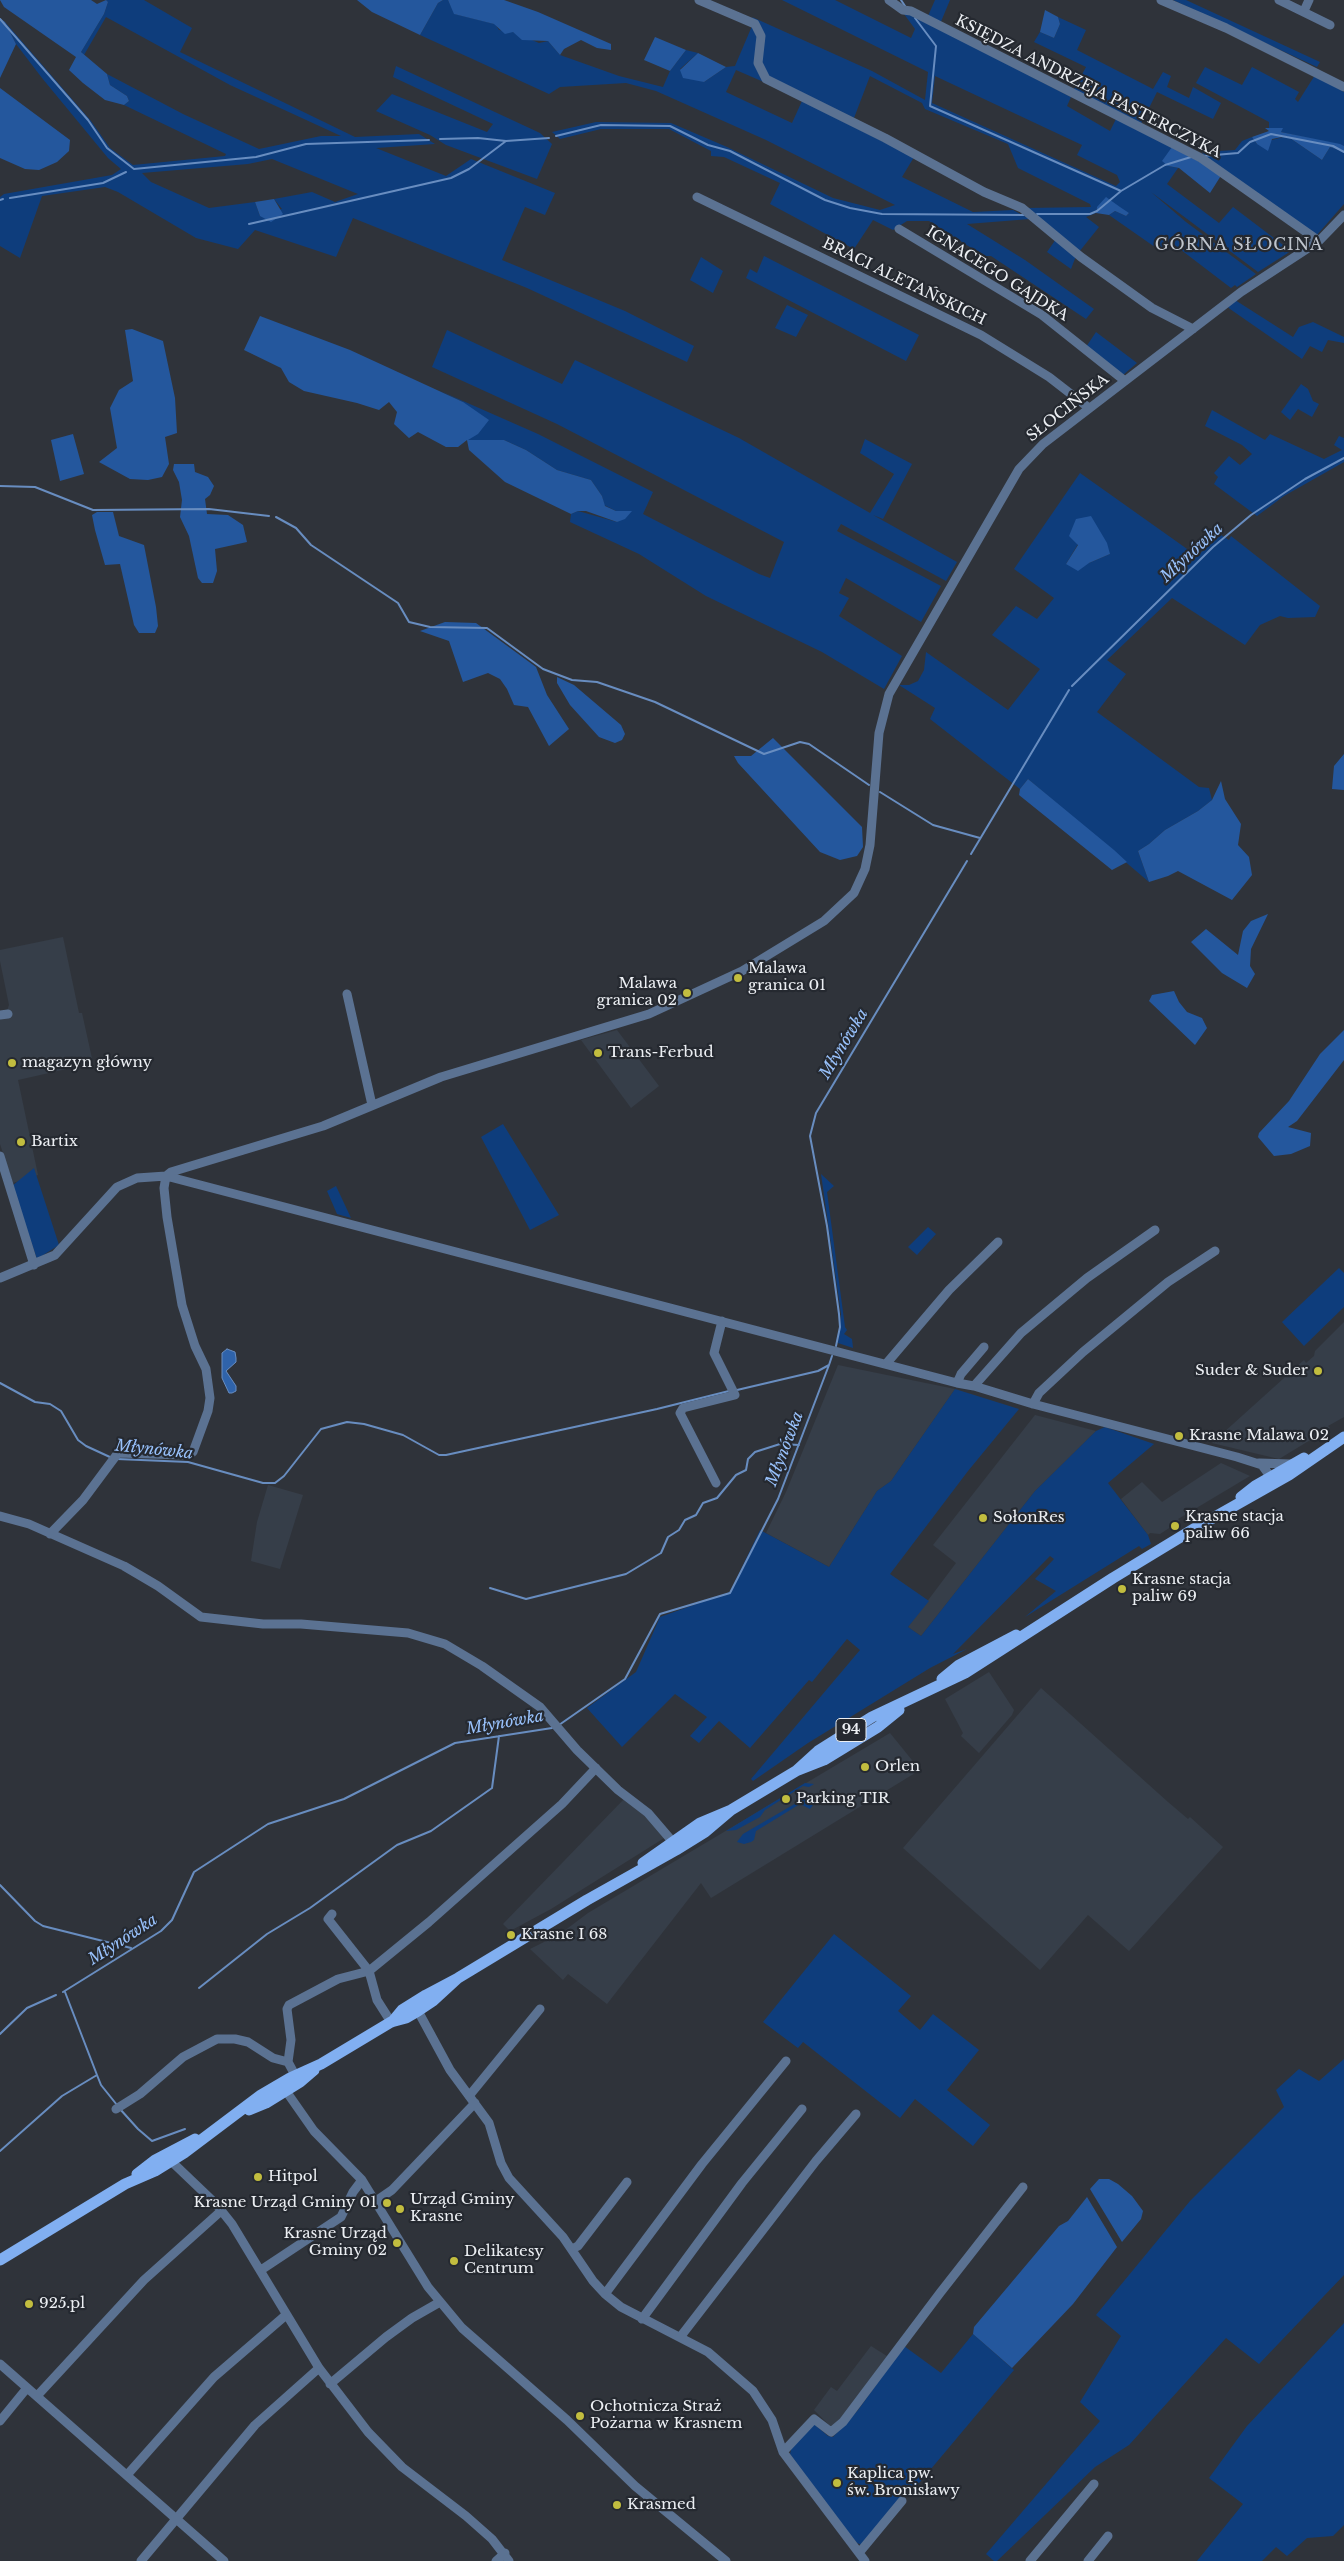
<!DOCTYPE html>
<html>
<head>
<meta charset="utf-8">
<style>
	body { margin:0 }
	canvas { display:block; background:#2f333a }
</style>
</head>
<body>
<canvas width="1344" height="2561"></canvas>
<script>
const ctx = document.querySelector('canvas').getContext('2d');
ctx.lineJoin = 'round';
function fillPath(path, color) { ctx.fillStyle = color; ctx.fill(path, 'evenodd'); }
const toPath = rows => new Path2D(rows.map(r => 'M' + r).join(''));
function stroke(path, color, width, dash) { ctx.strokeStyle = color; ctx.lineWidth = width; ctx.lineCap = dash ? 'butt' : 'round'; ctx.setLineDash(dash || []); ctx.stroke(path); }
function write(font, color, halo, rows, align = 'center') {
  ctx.font = font + ' "Libre Baskerville",serif'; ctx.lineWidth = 4.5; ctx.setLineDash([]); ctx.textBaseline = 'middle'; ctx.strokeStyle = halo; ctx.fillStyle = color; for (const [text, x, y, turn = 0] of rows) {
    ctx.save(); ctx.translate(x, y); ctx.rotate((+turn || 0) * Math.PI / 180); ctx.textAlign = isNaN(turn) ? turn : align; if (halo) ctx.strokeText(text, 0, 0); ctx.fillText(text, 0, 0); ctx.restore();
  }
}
fillPath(toPath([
	[63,937,79,1013,82,1013,93,1063,18,1080,38,1175,13,1183,0,1144,0,1013,7,1011,9,1005,0,961,0,950],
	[617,1030,659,1086,631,1108,581,1040],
	[1344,1322,1344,1417,1328,1426,1330,1428,1279,1459,1212,1443,1304,1360,1306,1363,1314,1356,1315,1351],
	[838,1365,955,1389,891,1481,877,1491,829,1567,766,1533,786,1492],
	[1035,1415,1096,1431,1035,1491,921,1636,908,1627,956,1563,933,1545],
	[1221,1463,1250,1476,1178,1519,1180,1521,1160,1534,1150,1533,1148,1535,1121,1499,1142,1482,1162,1502],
	[268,1485,303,1495,280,1569,251,1561,257,1522],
	[989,1672,1014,1710,1012,1715,979,1753,961,1736,963,1733,945,1699],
	[1041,1688,1168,1802,1188,1819,1190,1817,1223,1847,1129,1951,1088,1915,1040,1970,903,1848],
	[890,1733,920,1770,711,1898,701,1883,607,2004,568,1974,563,1980,530,1949,560,1934,588,1913],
	[625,1798,669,1835,551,1909,510,1931,503,1924],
	[871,2346,890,2358,835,2425,830,2426,814,2410,831,2387,837,2391]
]), '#363e49');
fillPath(toPath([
	[106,0,144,0,192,28,180,52,355,137,419,134,435,144,376,148,446,176,471,159,555,193,545,215,525,207,502,260,625,311,694,346,687,362,527,288,353,218,336,257,255,230,238,249,196,238,118,192,105,187,42,196,20,258,0,246,0,197,4,194,112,175,121,169,108,158,42,78,16,44,5,22,91,121,110,148,133,165,225,156,226,154,124,105,129,101,127,96,110,85,107,74,183,114,259,149,321,136,341,136,230,85,106,17,84,55,81,52,104,14,108,2],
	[272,159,358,194,335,202,312,192,274,199,282,209,260,216,255,202,209,208,151,182,142,173,248,164],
	[443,0,448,0,455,14,495,24,499,30,513,32,539,43,548,41,560,55,619,76,663,87,670,71,686,50,698,53,680,69,704,82,726,67,735,66,752,26,758,37,756,64,766,83,736,70,726,92,792,123,802,101,914,157,902,177,973,212,1013,210,1030,219,967,224,1025,260,1094,309,1086,319,991,256,984,256,929,221,907,221,893,230,873,220,854,249,770,204,780,183,724,157,711,156,711,151,669,129,601,129,560,139,552,132,596,122,671,123,727,147,833,198,880,210,895,205,766,140,656,91,626,83,560,87,549,94,420,35,438,3],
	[782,0,835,0,911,38,915,29,904,14,908,13,1071,97,1067,106,1110,131,1116,119,1172,147,1168,166,1178,168,1167,184,1219,223,1233,207,1291,251,1258,272,1151,192,1186,222,1256,274,1237,287,1235,285,1231,288,1172,243,1162,252,1109,215,1115,211,1126,216,1129,213,1097,207,1096,213,1086,217,1099,227,1079,252,1026,208,1091,207,1090,204,1018,168,1008,144,925,109,922,103,870,76,854,118,767,77,760,65,759,27,752,17,872,71,925,100,928,72],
	[935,76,1082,145,1077,155,1117,175,1120,182,1116,186,932,103],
	[935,0,950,0,940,24,928,16],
	[1173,0,1186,0,1320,62,1317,67],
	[1058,17,1086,30,1077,50,1153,89,1163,72,1171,76,1167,87,1189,98,1193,87,1221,103,1213,119,1157,92,1141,124,1073,91,1086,67,1034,42,1040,32,1054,38,1060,24],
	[396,66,540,133,552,144,537,179,446,145,430,135,376,111,392,94,487,132,493,124,393,77],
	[1205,67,1242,85,1252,67,1299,92,1295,99,1298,102,1315,75,1344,92,1344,146,1281,132,1282,128,1269,128,1269,122,1196,83],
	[1287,136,1322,160,1330,147,1344,152,1344,204,1316,236,1206,159,1202,152,1235,150,1242,141,1252,137,1257,144],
	[1056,239,1076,256,1071,269,1047,252],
	[764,256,919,335,906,361,746,278,750,269,757,273],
	[701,257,723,271,713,293,690,280],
	[1235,300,1293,337,1299,327,1313,322,1344,337,1344,343,1328,340,1322,352,1310,346,1302,359,1230,309,1228,307],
	[787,305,808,315,796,337,775,328],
	[447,330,562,384,575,360,739,438,870,513,894,474,860,453,865,439,912,464,883,519,873,515,957,562,946,581,841,524,837,531,941,586,921,622,846,578,839,593,849,598,839,616,902,656,884,689,822,652,706,596,639,554,570,522,571,514,578,511,617,522,631,511,616,511,604,505,602,496,591,480,557,470,526,450,504,440,482,442,467,440,463,402,438,390,538,434,653,492,643,514,759,574,770,578,784,542,557,424,432,367],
	[1096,332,1137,363,1123,375,1086,347],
	[1301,384,1308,389,1313,401,1319,404,1312,417,1298,409,1290,420,1281,412],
	[1212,410,1265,440,1270,434,1324,459,1342,450,1334,445,1339,436,1344,438,1344,462,1284,496,1257,516,1214,484,1218,477,1214,473,1229,456,1240,465,1252,454,1242,445,1205,426],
	[1080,473,1197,556,1221,535,1229,540,1231,536,1320,606,1315,617,1288,618,1280,616,1260,625,1245,645,1172,598,1107,660,1126,674,1097,712,1199,787,1209,788,1212,800,1198,811,1165,830,1149,844,1138,851,1149,882,1028,779,1020,789,930,719,935,708,899,685,909,685,918,681,924,670,926,652,1008,710,1040,669,992,635,1016,606,1037,619,1054,598,1014,569],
	[1078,544,1110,554,1089,563,1066,564],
	[503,1124,559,1215,530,1230,481,1137],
	[34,1168,59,1245,37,1259,12,1186],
	[821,1174,834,1186,827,1192,845,1327,847,1330,844,1334,852,1339,853,1348,838,1343,841,1314],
	[336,1186,351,1218,337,1214,327,1191],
	[928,1227,936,1234,917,1255,908,1247],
	[1339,1268,1344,1273,1344,1307,1304,1346,1282,1322],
	[955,1389,1019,1409,968,1471,890,1574,929,1601,908,1627,921,1636,1035,1491,1096,1431,1105,1427,1154,1444,1108,1483,1148,1535,1151,1544,1142,1549,1139,1546,1025,1617,1056,1591,1035,1579,1054,1559,1050,1556,953,1654,967,1649,930,1668,808,1743,753,1781,751,1779,860,1650,847,1639,812,1682,809,1680,750,1748,719,1721,699,1743,690,1736,707,1717,675,1694,622,1747,587,1708,636,1672,660,1617,730,1592,760,1530,829,1567,877,1491,891,1481],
	[805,1783,814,1784,809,1787,803,1786,765,1810,760,1817,736,1830,726,1831],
	[814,1794,817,1800,810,1809,800,1804,756,1831,754,1840,751,1842,744,1844,737,1842,743,1834,810,1795],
	[834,1934,911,1996,898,2011,920,2030,933,2014,979,2050,947,2090,990,2125,973,2146,915,2099,900,2118,803,2042,798,2048,763,2022],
	[1344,2059,1344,2275,1259,2364,1226,2338,1129,2445,1095,2467,997,2561,994,2561,986,2554,1100,2421,1080,2402,1121,2336,1096,2315,1190,2201,1284,2107,1276,2090,1299,2069,1319,2081],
	[1344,2323,1344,2525,1333,2536,1307,2538,1287,2556,1276,2547,1262,2561,1197,2561,1243,2504,1209,2478,1247,2426],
	[973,2334,1014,2370,920,2482,898,2501,862,2545,857,2543,832,2513,790,2454,792,2446,814,2424,828,2436,833,2437,858,2410,904,2346,941,2373]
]), '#0e3d7c');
fillPath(toPath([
	[0,0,91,0,97,4,106,0,108,2,104,14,81,52,107,74,110,85,127,96,129,101,124,105,105,100,83,83,69,70,76,57,4,7],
	[357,0,443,0,438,3,420,35,372,12],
	[448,0,504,0,538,12,611,44,611,50,597,48,581,40,564,49,560,55,548,41,522,40,513,32,505,34,494,24,454,14],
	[1045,10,1058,17,1060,24,1054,38,1040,32],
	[0,18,5,22,16,44,0,78],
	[655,37,686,50,670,71,644,60],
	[698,53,726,67,704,82,683,78,680,70],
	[0,88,70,140,69,151,57,162,39,170,25,169,0,158],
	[1265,128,1283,128,1281,132,1340,144,1344,146,1344,152,1330,147,1322,160,1287,136,1272,139,1268,151,1257,144,1252,137,1269,131],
	[1172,147,1222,174,1210,193,1179,168,1168,166,1162,161],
	[1106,197,1120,207,1129,213,1126,216,1115,211,1109,215,1096,213,1097,207],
	[274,199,283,214,271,222,260,216,255,202],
	[260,316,350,350,463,402,489,420,478,434,468,440,504,440,526,450,557,470,591,480,602,496,605,506,616,511,632,511,625,519,617,522,586,511,578,511,571,514,505,482,469,450,467,440,458,447,446,447,418,432,409,438,394,424,397,412,389,402,379,410,357,403,304,391,289,382,281,368,244,350],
	[132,329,163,341,175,398,177,433,165,437,169,464,162,477,148,480,130,479,99,462,117,448,110,408,119,390,133,381,125,330],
	[73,434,84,474,60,481,51,440],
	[174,464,194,464,195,472,208,477,214,486,210,495,205,499,207,514,228,515,243,525,247,542,215,549,217,571,213,583,202,583,198,578,189,536,180,517,182,500,179,482,173,470],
	[97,512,113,512,119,536,144,545,156,607,158,626,155,633,139,633,134,625,120,564,105,565,95,530,92,515],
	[1091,516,1107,543,1110,554,1089,563,1078,571,1066,564,1078,545,1069,536,1076,519],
	[445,622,476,623,536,667,547,695,569,729,549,746,528,707,514,705,507,689,500,679,488,673,463,682,449,641,420,631],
	[557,677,574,685,621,725,625,734,622,740,615,743,599,737,570,705,557,683],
	[773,738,862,827,863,847,857,856,840,860,820,852,738,763,734,756,751,756],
	[1344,754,1344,790,1332,789,1334,766],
	[1028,779,1114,850,1127,862,1112,870,1019,795,1020,789],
	[1221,781,1225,799,1241,824,1238,845,1249,857,1252,875,1232,900,1178,871,1168,876,1149,882,1138,851,1149,844,1165,830,1198,811,1212,800],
	[1268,914,1251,949,1250,966,1255,974,1247,988,1222,973,1191,942,1206,929,1238,955,1243,931,1251,921],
	[1174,991,1179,1002,1187,1012,1202,1018,1207,1028,1195,1045,1149,1001,1152,995],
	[1344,1030,1344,1060,1297,1121,1288,1127,1311,1133,1310,1146,1291,1154,1274,1156,1258,1137,1259,1133,1289,1101,1320,1054],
	[1099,2179,1109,2179,1118,2184,1132,2196,1143,2211,1141,2219,1122,2242,1090,2189],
	[1087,2197,1117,2247,1073,2304,1012,2368,973,2334,974,2327,1059,2226,1068,2221]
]), '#24579d');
const water = toPath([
	[227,1349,235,1352,236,1358,236,1362,226,1371,236,1386,236,1391,232,1393,229,1393,222,1378,222,1353,227,1349]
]);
fillPath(water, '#2f63aa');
stroke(water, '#688dc0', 1);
stroke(toPath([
	[901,0,905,6],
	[915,18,936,46,930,106,1121,191,1165,165,1191,157],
	[0,19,88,120,107,148,134,169,256,157,306,144,429,140],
	[556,136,601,125,670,126,708,145,730,151,825,200,850,208,882,214,1024,215],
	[440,139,478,138,506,141,549,138],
	[1203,156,1238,153,1250,142,1271,134,1333,146,1344,152],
	[10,198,103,183,126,172],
	[0,200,3,199],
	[1037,214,1090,214,1097,211,1121,191],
	[249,224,451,178,469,169,506,141],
	[0,486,35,487,93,510,209,509,269,516],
	[276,517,296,528,311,545,398,603,409,622,430,627,487,628,543,669,572,680,597,682,655,702,764,754,800,742,809,744,869,785],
	[1072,686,1213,547,1251,515,1305,479,1344,458],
	[880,792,933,825,980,838],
	[971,854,1069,690],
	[836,1346,840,1327,839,1314,827,1226,810,1136,816,1113,967,861],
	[0,1383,35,1402,50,1404,61,1411,78,1440,86,1446,112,1458],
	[737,1390,818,1371,829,1365,832,1356],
	[117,1459,188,1462,263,1483,275,1483,284,1476,321,1429,347,1422,364,1424,403,1435,439,1455,446,1455,657,1409,729,1391],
	[490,1588,526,1599,626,1574,661,1553,668,1537,679,1530,685,1520,696,1515,703,1503,717,1498,736,1475,746,1470,748,1459,755,1452,780,1444,799,1445],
	[559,1725,625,1679,660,1614,730,1593,778,1499,829,1365],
	[0,1885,35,1921,43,1926,131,1948],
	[199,1988,267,1934,310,1908,397,1845,431,1831,492,1788,499,1736],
	[63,1992,161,1931,172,1920,194,1872,268,1824,344,1799,455,1743,552,1728],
	[0,2034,27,2008,56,1995],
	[97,2075,101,2085,117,2105],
	[120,2109,138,2129,152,2141,185,2129],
	[0,2151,62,2096,97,2075,65,1992]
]), '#688dc0', 2);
stroke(toPath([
	[699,0,755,24,761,36,758,63,766,79,885,138,984,192,1022,208,1081,257,1152,308,1193,329],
	[889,0,903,10,911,11,1201,158,1319,241],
	[1161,0,1226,28,1344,87],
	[1279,0,1330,25],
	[1304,11,1309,0],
	[697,197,981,335,1049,377,1089,408],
	[899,229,1042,315,1125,381],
	[347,994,372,1105],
	[0,1015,8,1014],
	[0,1156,34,1265],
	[0,1278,55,1255,117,1187,137,1178,166,1176,957,1383,974,1386,1033,1404,1237,1457,1262,1465,1270,1476,1270,1483],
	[886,1364,949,1290,998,1242],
	[957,1383,961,1374,984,1347],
	[974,1386,1021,1333,1087,1278,1155,1230],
	[1033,1404,1039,1393,1083,1352,1168,1282,1215,1251],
	[1259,1463,1291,1464],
	[716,1483,680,1413,683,1408,735,1395,714,1353,722,1321],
	[0,1516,29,1524,124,1566,158,1586,201,1617,263,1624,301,1624,408,1633,445,1644,482,1666,540,1707,577,1750,618,1790,648,1813,672,1841],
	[50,1534,83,1500,118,1453,186,1455,193,1452,208,1411,210,1398,206,1369,195,1346,182,1305,167,1217,164,1188,166,1176,171,1172,323,1126,441,1077,649,1014,742,971,824,921,854,893,865,869,870,845,879,733,889,694,1019,469,1043,444,1241,292,1319,241,1344,215],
	[413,2008,418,2011,450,2070,489,2123,501,2163,509,2178,563,2237,593,2281,605,2294,621,2307,708,2352,753,2391,772,2420,783,2452,865,2561],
	[391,2022,377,2000,369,1971,429,1922,562,1804,596,1768],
	[288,2062,291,2040,287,2009,289,2005,338,1979,369,1971,328,1919,332,1914],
	[280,2089,286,2091,314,2131,362,2180,428,2287,462,2328,567,2420,635,2486,726,2561],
	[469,2096,540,2009],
	[116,2109,140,2094,183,2057,217,2039,235,2039,248,2042,273,2058,288,2062,295,2075],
	[165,2160,171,2161,216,2204,232,2224,319,2368,368,2432,402,2467,466,2516,492,2539,509,2561],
	[376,2201,392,2190,475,2103],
	[572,2249,578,2246,627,2182],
	[261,2270,341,2217,353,2192,362,2180],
	[605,2294,702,2164,786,2061],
	[642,2319,742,2183,802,2109],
	[681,2336,816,2161,856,2114],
	[0,2364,224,2561],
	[330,2384,386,2337,412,2318,440,2302],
	[37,2396,144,2280,221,2211],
	[0,2421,27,2388],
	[783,2452,814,2419,831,2432,843,2422,940,2293,1023,2187],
	[127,2475,214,2377,286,2315],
	[859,2553,902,2501],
	[141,2561,255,2425,319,2368],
	[496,2561,505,2553],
	[1030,2561,1094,2484],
	[1088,2561,1108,2536]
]), '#5b7292', 9);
stroke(toPath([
	[1241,1497,1255,1486,1304,1458],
	[942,1679,959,1665,1016,1635],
	[796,1771,818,1751,872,1717,965,1673,1113,1578,1197,1527,1289,1475,1344,1437],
	[643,1863,700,1823,731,1810,796,1771,824,1760,878,1727,899,1710],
	[392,2022,402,2010,426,1995,458,1978,587,1900,676,1850,705,1832,731,1810],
	[249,2110,266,2103,300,2082,314,2070],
	[137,2174,155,2160,195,2139],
	[0,2260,125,2184,155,2171,184,2153,261,2095,290,2078,321,2064,391,2022,406,2018,418,2011,433,2001,458,1978]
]), '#81aff1', 11);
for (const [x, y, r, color] of [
	[738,978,5,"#c2bd3f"],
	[687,993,5,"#c2bd3f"],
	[598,1053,5,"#c2bd3f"],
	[12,1063,5,"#c2bd3f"],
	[21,1142,5,"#c2bd3f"],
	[1318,1371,5,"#c2bd3f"],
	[1179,1436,5,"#c2bd3f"],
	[983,1518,5,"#c2bd3f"],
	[1175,1526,5,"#c2bd3f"],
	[1122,1589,5,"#c2bd3f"],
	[865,1767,5,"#c2bd3f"],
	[786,1799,5,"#c2bd3f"],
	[511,1935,5,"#c2bd3f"],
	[258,2177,5,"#c2bd3f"],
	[387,2203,5,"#c2bd3f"],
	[400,2209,5,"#c2bd3f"],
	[397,2243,5,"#c2bd3f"],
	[454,2261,5,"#c2bd3f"],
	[29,2304,5,"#c2bd3f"],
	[580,2416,5,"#c2bd3f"],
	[837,2483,5,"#c2bd3f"],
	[617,2505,5,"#c2bd3f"]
]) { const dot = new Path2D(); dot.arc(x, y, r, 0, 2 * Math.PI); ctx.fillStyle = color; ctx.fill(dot); stroke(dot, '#252930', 2); }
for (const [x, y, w] of [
	[851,1730,30]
]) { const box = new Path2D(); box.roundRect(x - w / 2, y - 11.5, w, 23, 4); ctx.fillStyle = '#252930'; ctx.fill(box); stroke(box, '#eceff3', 1); }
write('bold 14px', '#eceff3', null, [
	["94",851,1730]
]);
write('15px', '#eceff3', '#252930', [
	["KSIĘDZA ANDRZEJA PASTERCZYKA",1088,87,27],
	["IGNACEGO GAJDKA",997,274,32],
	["BRACI ALETAŃSKICH",904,282,26],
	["SŁOCIŃSKA",1068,408,-38]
]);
write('15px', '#eceff3', '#252930', [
	["Malawa",748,969],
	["granica 01",748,986],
	["Malawa",677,984,"right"],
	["granica 02",677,1001,"right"],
	["Trans-Ferbud",608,1053],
	["magazyn główny",22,1063],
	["Bartix",31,1142],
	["Suder & Suder",1308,1371,"right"],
	["Krasne Malawa 02",1189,1436],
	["Krasne stacja",1185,1517],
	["paliw 66",1185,1534],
	["SołonRes",993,1518],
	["Krasne stacja",1132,1580],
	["paliw 69",1132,1597],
	["Orlen",875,1767],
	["Parking TIR",796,1799],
	["Krasne I 68",521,1935],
	["Hitpol",268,2177],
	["Urząd Gminy",410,2200],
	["Krasne",410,2217],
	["Krasne Urząd Gminy 01",377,2203,"right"],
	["Krasne Urząd",387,2234,"right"],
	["Gminy 02",387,2251,"right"],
	["Delikatesy",464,2252],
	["Centrum",464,2269],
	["925.pl",39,2304],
	["Ochotnicza Straż",590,2407],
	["Pożarna w Krasnem",590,2424],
	["Kaplica pw.",847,2474],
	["św. Bronisławy",847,2491],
	["Krasmed",627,2505]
], 'left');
ctx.letterSpacing = '1px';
write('16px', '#bfc5cd', '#252930', [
	["GÓRNA SŁOCINA",1239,245]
]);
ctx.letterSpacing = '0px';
write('italic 16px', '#98c1fb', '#252930', [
	["Młynówka",1192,553,-43],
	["Młynówka",844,1044,-59],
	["Młynówka",785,1449,-69],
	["Młynówka",154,1450,6],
	["Młynówka",505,1723,-10],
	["Młynówka",123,1940,-33]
]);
</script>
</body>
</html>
